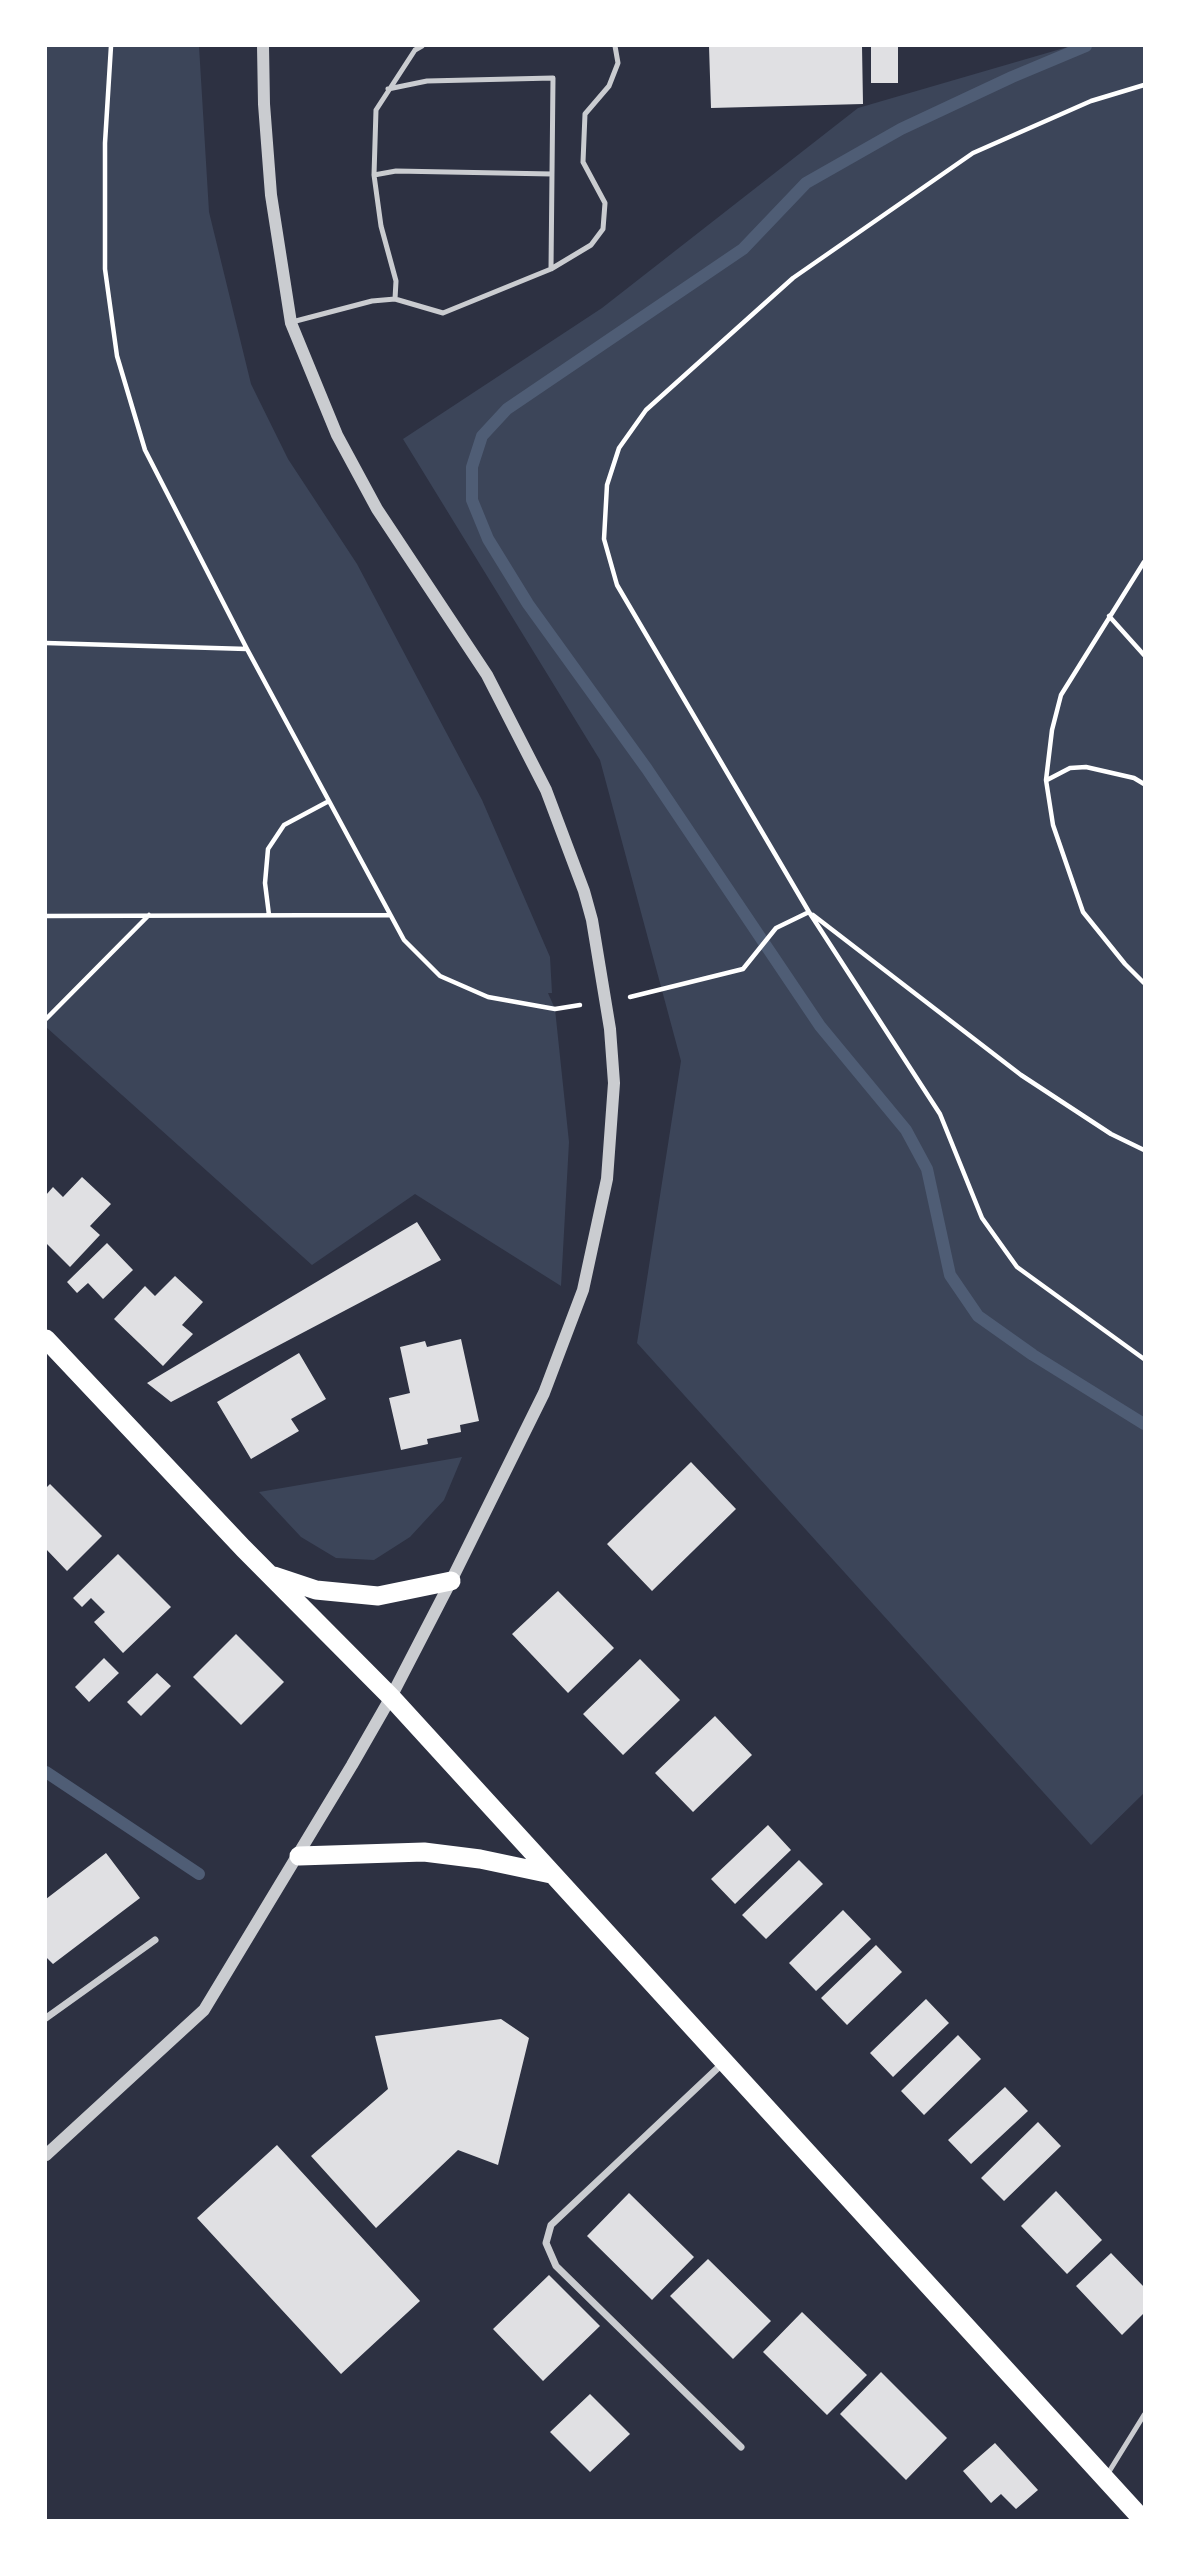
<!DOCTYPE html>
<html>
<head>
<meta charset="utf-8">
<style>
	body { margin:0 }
	#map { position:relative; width:1190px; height:2566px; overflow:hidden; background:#2d3142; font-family:Rubik,sans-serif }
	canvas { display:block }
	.frame { position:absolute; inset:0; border:47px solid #fff; pointer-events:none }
</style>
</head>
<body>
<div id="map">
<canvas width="1190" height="2566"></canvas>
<div class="frame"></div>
</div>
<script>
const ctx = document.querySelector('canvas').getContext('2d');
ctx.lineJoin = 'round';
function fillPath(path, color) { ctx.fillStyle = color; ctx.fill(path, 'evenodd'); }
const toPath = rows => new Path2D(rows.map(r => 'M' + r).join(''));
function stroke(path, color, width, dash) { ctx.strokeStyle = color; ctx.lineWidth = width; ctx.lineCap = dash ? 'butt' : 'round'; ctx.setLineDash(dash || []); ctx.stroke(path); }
fillPath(toPath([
	[46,46,199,46,209,212,251,384,288,459,357,564,482,800,550,957,552,993,548,993,555,1009,569,1142,561,1286,415,1194,312,1265,46,1027],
	[1071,46,1144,46,1144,1793,1091,1845,637,1343,681,1061,600,760,403,439,602,308,858,108],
	[462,1457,444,1500,410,1537,374,1560,336,1558,301,1537,259,1492]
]), '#3c4559');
stroke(toPath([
	[1086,46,1012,77,901,129,806,183,743,249,507,409,482,436,472,467,472,500,488,539,528,604,647,769,820,1026,906,1130,927,1169,950,1275,978,1316,1033,1355,1144,1424],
	[46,1772,199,1874]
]), '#4f5d75', 12);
fillPath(toPath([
	[709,46,862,46,863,104,711,108],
	[871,46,898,46,898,83,871,83],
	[82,1177,111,1204,90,1226,100,1235,70,1267,46,1243,46,1195,53,1187,63,1197],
	[417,1222,441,1260,171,1402,147,1383],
	[107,1243,133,1270,103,1299,88,1283,77,1293,67,1282],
	[175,1276,203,1302,182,1325,193,1334,163,1366,114,1319,145,1286,155,1296],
	[461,1339,479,1421,460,1425,461,1432,427,1439,428,1444,401,1450,389,1398,410,1393,400,1347,425,1341,427,1347],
	[299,1353,326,1399,291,1419,299,1431,251,1459,217,1402],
	[691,1462,736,1509,652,1591,607,1544],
	[50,1484,102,1536,67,1571,46,1549,46,1488],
	[118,1554,171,1607,123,1653,94,1622,105,1612,91,1598,82,1607,73,1598],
	[558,1591,614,1648,568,1693,512,1634],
	[236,1634,284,1682,241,1725,193,1677],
	[104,1658,119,1673,89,1702,75,1687],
	[640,1659,680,1700,623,1755,583,1714],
	[157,1673,171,1686,141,1716,127,1702],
	[715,1716,752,1755,693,1812,655,1773],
	[768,1825,791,1850,735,1904,711,1879],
	[106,1853,140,1898,53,1964,46,1957,46,1899],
	[799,1860,823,1884,766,1939,742,1915],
	[843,1910,871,1939,816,1991,789,1963],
	[876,1945,902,1972,847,2025,821,1998],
	[926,1999,949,2023,893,2077,870,2053],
	[501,2019,529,2038,498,2165,458,2150,376,2228,311,2156,388,2089,375,2036],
	[958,2035,981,2059,924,2115,901,2091],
	[1005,2087,1028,2111,971,2164,948,2140],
	[1038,2122,1061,2146,1004,2201,981,2178],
	[277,2145,420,2301,341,2374,197,2218],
	[1056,2191,1102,2240,1067,2274,1021,2226],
	[629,2193,694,2257,652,2300,587,2236],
	[1111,2253,1144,2287,1144,2313,1122,2335,1076,2286],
	[708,2259,771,2321,733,2359,670,2296],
	[549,2275,600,2326,543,2381,493,2329],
	[802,2312,867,2375,827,2415,763,2352],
	[881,2372,947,2438,906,2480,840,2414],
	[590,2394,630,2434,590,2472,550,2432],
	[995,2443,1038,2490,1016,2509,1001,2494,991,2503,963,2471]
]), '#e0e0e3');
stroke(toPath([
	[111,46,105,143,105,269,117,356,145,450,247,649,404,940,440,976,488,997,555,1009,580,1005],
	[1144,85,1091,101,973,153,793,278,646,410,619,448,607,485,604,539,617,585,809,912,940,1114,982,1218,1017,1267,1144,1359],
	[1144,562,1061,695,1052,730,1046,780,1053,825,1083,912,1125,964,1144,983],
	[1109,616,1144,655],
	[46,643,247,649],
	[1047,780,1070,768,1086,767,1134,778,1144,784],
	[269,915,265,883,268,849,284,825,329,801],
	[813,915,1021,1075,1111,1134,1144,1150],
	[46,916,390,915],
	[630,997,743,969,776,928,809,912],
	[46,1019,149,915]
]), '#fff', 4.5);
stroke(toPath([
	[388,89,427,81,553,78,551,269],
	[374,175,396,171,552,174],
	[395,299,396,281,381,226,374,175,376,110,415,50,422,46],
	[292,322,372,301,395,299,443,313,551,269,591,245,603,229,605,203,583,162,585,114,609,86,618,63,615,46],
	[1107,2475,1144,2415]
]), '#caccd0', 5);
stroke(toPath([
	[46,2018,155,1940],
	[722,2064,551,2225,546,2243,556,2266,741,2447]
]), '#caccd0', 7);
stroke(toPath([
	[46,2155,204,2010,352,1765,391,1697,451,1581,544,1393,583,1290,607,1179,614,1083,610,1029,592,920,584,891,546,790,487,675,377,509,337,435,291,323,271,195,264,104,263,46]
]), '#caccd0', 12);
stroke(toPath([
	[46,1339,243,1548,391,1697,1143,2520],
	[274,1576,316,1590,378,1596,451,1581],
	[299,1856,424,1852,480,1859,551,1874]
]), '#fff', 19);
</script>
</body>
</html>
